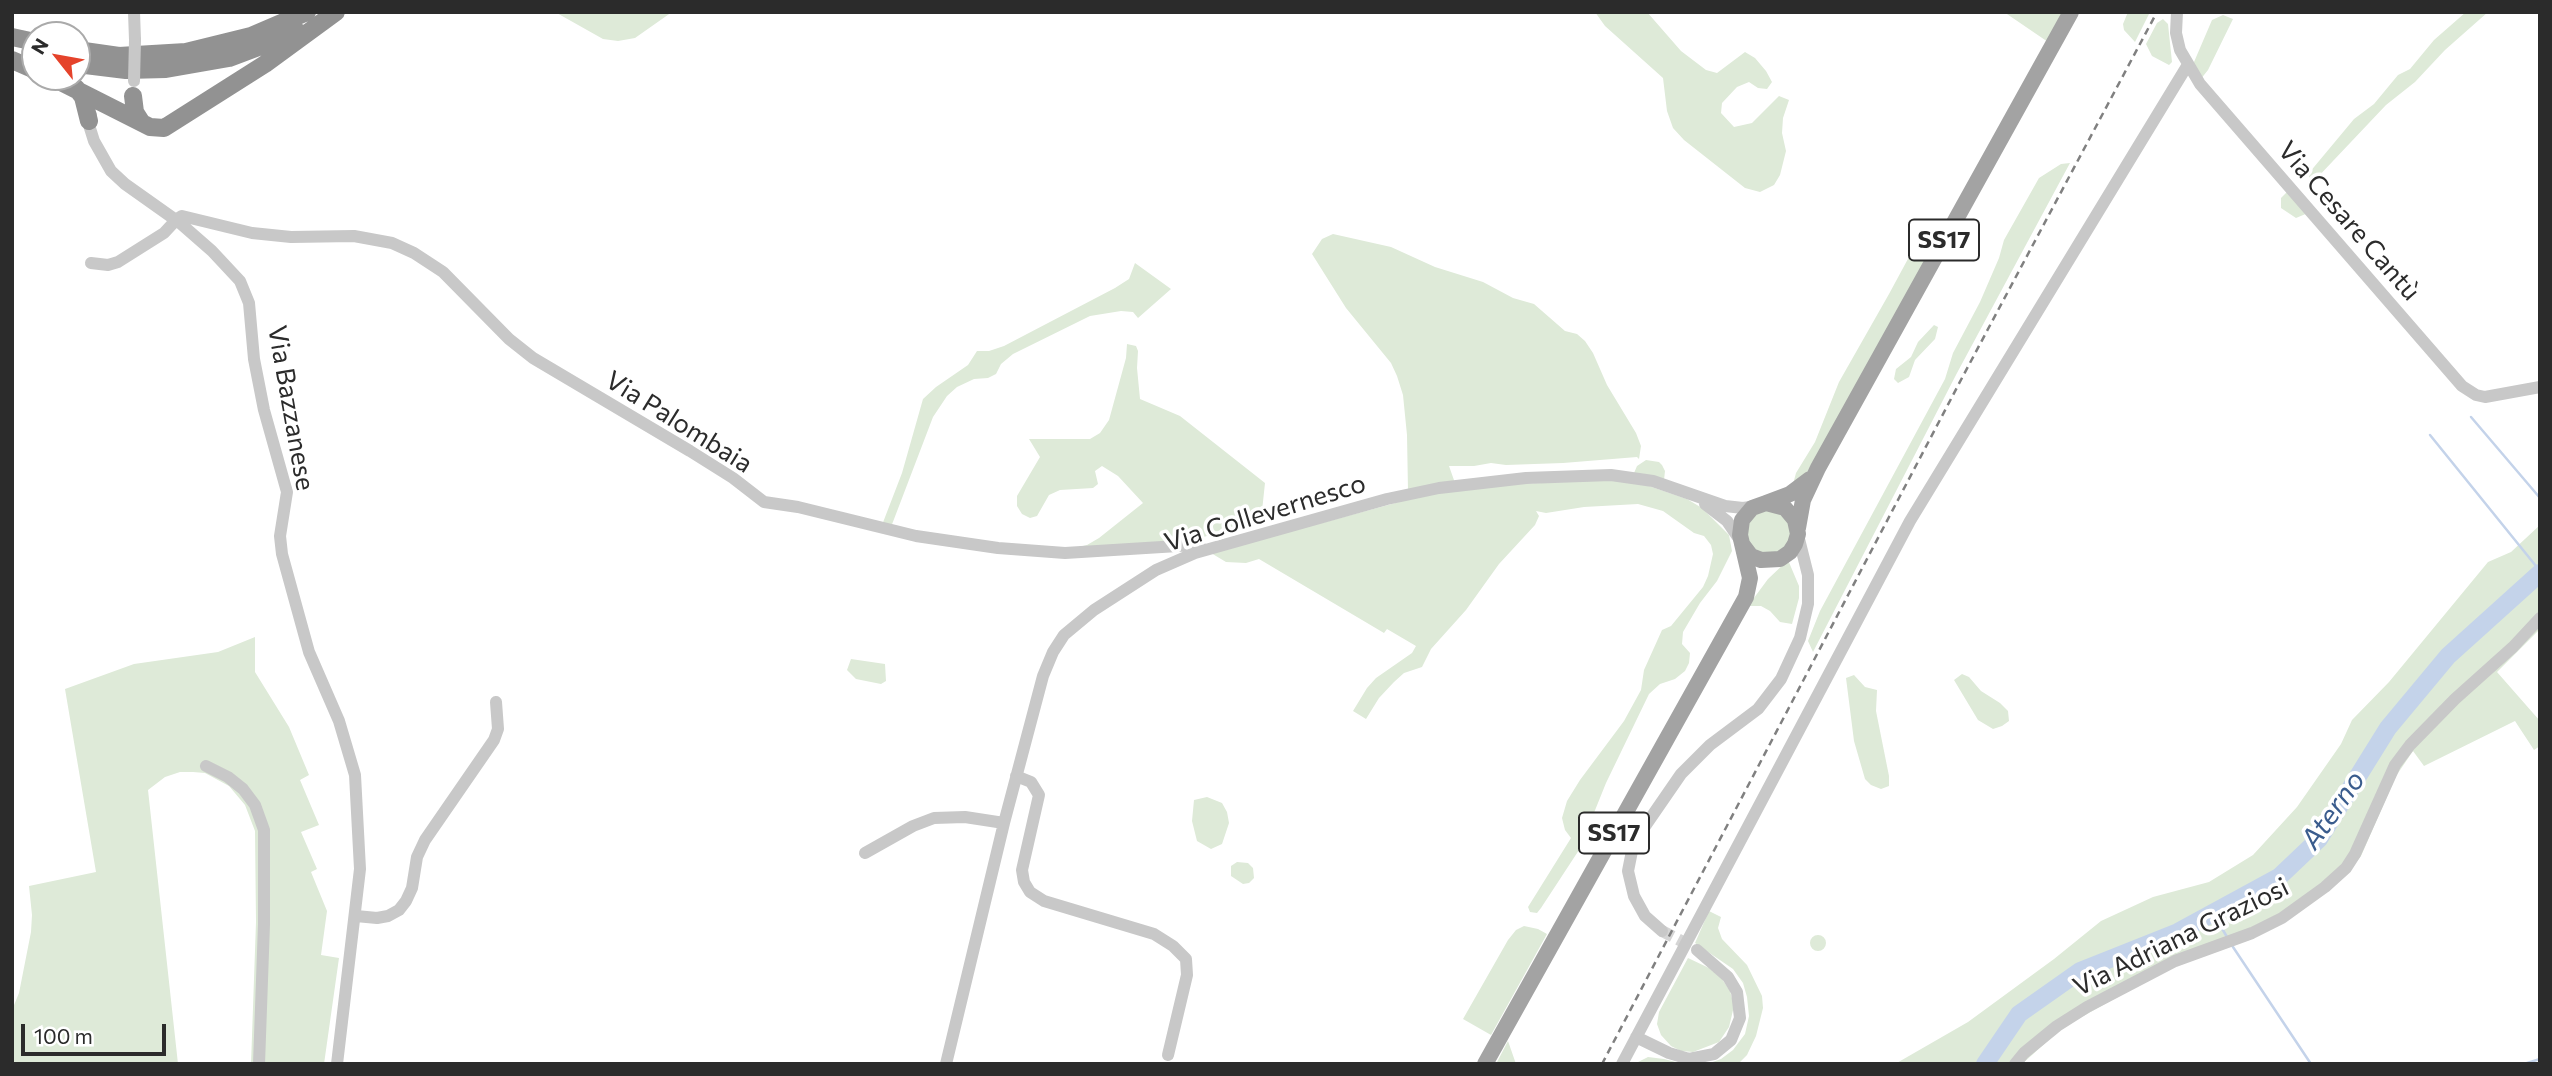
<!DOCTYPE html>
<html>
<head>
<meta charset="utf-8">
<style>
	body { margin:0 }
	#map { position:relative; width:2552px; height:1076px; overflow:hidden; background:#fff; font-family:Commissioner,sans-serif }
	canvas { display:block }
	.frame { position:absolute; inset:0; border:14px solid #2b2b2b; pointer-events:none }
	.north { position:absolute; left:21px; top:21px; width:70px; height:70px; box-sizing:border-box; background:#fff; border:2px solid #aaa; border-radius:50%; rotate:301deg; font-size:19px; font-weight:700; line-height:28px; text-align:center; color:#2b2b2b }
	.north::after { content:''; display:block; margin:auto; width:24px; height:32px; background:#e5432b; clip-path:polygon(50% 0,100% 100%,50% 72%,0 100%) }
	.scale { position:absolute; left:21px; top:1024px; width:145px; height:32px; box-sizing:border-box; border:4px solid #2b2b2b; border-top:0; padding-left:9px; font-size:21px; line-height:24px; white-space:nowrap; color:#2b2b2b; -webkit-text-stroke:5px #fff; paint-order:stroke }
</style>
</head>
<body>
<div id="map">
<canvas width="2552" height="1076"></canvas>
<div class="frame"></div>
<div class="north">N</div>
<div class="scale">100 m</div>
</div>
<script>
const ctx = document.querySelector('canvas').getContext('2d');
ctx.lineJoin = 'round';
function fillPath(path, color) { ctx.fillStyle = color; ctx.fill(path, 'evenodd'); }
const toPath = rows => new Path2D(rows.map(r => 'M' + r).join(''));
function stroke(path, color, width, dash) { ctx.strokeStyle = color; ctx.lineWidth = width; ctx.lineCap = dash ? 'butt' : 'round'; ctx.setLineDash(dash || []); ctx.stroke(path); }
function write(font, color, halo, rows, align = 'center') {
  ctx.font = font + ' Commissioner,sans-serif'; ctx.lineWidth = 7; ctx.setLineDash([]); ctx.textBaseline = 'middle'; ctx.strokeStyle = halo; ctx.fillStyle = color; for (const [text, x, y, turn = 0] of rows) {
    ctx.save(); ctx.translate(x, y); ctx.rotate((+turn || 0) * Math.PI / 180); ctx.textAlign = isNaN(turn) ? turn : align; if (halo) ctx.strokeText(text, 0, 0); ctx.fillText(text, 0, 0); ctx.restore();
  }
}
fillPath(toPath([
	[555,12,672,12,635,38,618,41,603,39],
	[1595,12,1647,12,1681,51,1706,70,1717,73,1745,52,1755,58,1766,71,1772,82,1767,89,1758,88,1749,82,1737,87,1722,103,1721,113,1734,127,1752,123,1779,96,1789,100,1783,118,1782,133,1786,151,1780,175,1774,185,1760,192,1745,188,1684,140,1673,128,1667,111,1663,78,1605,26],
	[2004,12,2065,12,2048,42],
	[2128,12,2150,12,2135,42,2124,30,2123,24],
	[2466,12,2488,12,2445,50,2415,82,2386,105,2315,180,2309,180,2309,173,2354,119,2374,104,2398,75,2410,69,2434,40],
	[2223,15,2233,19,2208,70,2200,80,2191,69,2212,20],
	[2163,19,2168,24,2172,62,2169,65,2152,56,2146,44,2157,23],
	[2070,163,1957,373,1813,652,1808,641,1820,611,1945,379,1953,353,1980,302,1999,258,2004,240,2039,178,2061,164],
	[2289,190,2308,213,2296,218,2281,208,2281,198],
	[1943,231,1817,456,1806,474,1792,488,1796,473,1815,442,1839,382,1889,294,1909,257,1911,247,1923,236],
	[1333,234,1391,247,1435,267,1483,282,1513,298,1534,304,1565,331,1577,334,1585,341,1593,353,1607,385,1636,433,1641,446,1639,459,1637,457,1563,463,1506,465,1491,463,1474,466,1449,466,1455,483,1408,491,1407,435,1403,395,1397,376,1391,363,1346,308,1312,254,1322,239],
	[1135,263,1171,289,1138,318,1133,312,1121,311,1090,316,1013,354,1001,364,996,374,988,378,974,379,957,387,947,396,933,417,891,527,882,525,902,473,923,399,936,387,968,365,977,351,989,351,1004,346,1115,288,1129,279],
	[1934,325,1938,327,1935,339,1915,360,1909,377,1898,383,1894,379,1896,369,1911,357,1918,342],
	[1127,344,1136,346,1138,351,1137,368,1140,399,1180,416,1265,483,1262,511,1258,518,1242,530,1228,534,1212,534,1196,540,1070,549,1087,545,1099,538,1143,503,1118,476,1102,466,1095,471,1098,484,1093,488,1060,490,1049,495,1037,516,1030,518,1022,514,1017,506,1017,496,1040,457,1029,439,1090,439,1100,433,1109,420,1126,358],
	[1646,460,1659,462,1662,465,1665,471,1664,480,1634,473,1637,466],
	[1611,480,1646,485,1687,499,1702,508,1729,535,1732,551,1717,581,1700,603,1683,632,1682,644,1690,653,1689,663,1685,671,1675,679,1660,684,1649,694,1606,783,1579,850,1541,908,1537,913,1530,912,1528,907,1571,838,1565,830,1562,818,1567,801,1580,780,1624,721,1641,690,1644,670,1662,630,1671,626,1703,587,1708,576,1713,554,1711,545,1704,536,1694,533,1663,511,1638,504,1584,507,1546,513,1536,511,1539,516,1535,525,1499,564,1466,610,1431,649,1422,667,1404,673,1394,682,1379,698,1366,719,1353,711,1367,688,1376,678,1412,653,1416,646,1387,629,1384,633,1259,559,1246,563,1226,562,1211,553,1425,495,1496,485],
	'1747 532a22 22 0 1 1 44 0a22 22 0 1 1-44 0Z',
	[2540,525,2540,629,2497,672,2540,721,2540,746,2534,750,2515,721,2424,766,2413,751,2396,776,2361,856,2349,871,2328,891,2182,961,2062,1028,2022,1064,1895,1064,1968,1022,2054,959,2101,921,2153,897,2209,882,2253,855,2297,807,2341,744,2352,720,2389,682,2488,562,2511,552],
	[1788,560,1799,586,1799,598,1792,624,1780,622,1770,611,1761,606,1748,606,1768,579],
	[255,637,255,672,289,727,309,775,300,780,319,825,301,832,317,869,311,872,327,911,321,955,339,958,324,1064,251,1064,256,922,255,831,245,805,229,786,205,773,193,772,180,772,165,777,148,790,178,1064,12,1064,12,1010,19,993,31,932,32,915,29,886,96,872,65,689,134,664,218,652],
	[851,659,885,664,886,681,881,684,856,679,847,670],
	[1962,674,1969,677,1981,691,2000,703,2008,711,2009,721,2002,726,1993,729,1978,720,1954,680],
	[1854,675,1865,687,1877,690,1876,711,1889,776,1889,786,1881,789,1871,785,1865,779,1854,741,1846,678],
	[1207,797,1222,803,1227,812,1229,823,1222,844,1211,849,1197,841,1192,821,1194,800],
	[1237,862,1248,863,1253,868,1254,878,1249,883,1243,884,1231,876,1231,866],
	[1709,911,1721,917,1718,928,1722,939,1747,965,1762,996,1763,1008,1756,1036,1747,1055,1738,1064,1707,1064,1721,1059,1733,1050,1745,1034,1749,1016,1747,997,1743,983,1733,969,1695,943],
	[1524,926,1538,929,1547,934,1491,1035,1463,1019,1508,940,1516,930],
	'1810 943a8 8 0 1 1 16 0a8 8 0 1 1-16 0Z',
	[1688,958,1709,968,1722,979,1730,991,1734,1006,1729,1027,1719,1042,1693,1052,1681,1051,1671,1046,1661,1035,1657,1024,1659,1012],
	[1508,1041,1516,1064,1496,1064],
	[1648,1057,1664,1059,1684,1064,1634,1064]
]), '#deead8');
stroke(toPath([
	[2471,417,2540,498],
	[2430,435,2540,571],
	[2213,913,2227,937],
	[2231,944,2311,1064],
	[2524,1064,2540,1059]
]), '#c4d3ea', 2.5);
stroke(toPath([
	[1985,1064,2019,1014,2080,971,2178,932,2279,877,2319,839,2388,728,2448,656,2540,573]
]), '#c4d3ea', 18);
stroke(toPath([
	[1662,931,1693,947]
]), '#d5d5d5', 12, [12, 6]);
stroke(toPath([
	[134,12,135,40],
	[2177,12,2176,33,2180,50,2200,84,2462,386,2476,395,2485,397,2540,387],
	[91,115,89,125,94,141,111,171,125,184,180,223,212,251,240,281,249,303,254,359,264,410,287,492,280,536,282,554,309,652,339,721,355,775,360,869,337,1064],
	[91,263,108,265,118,262,164,233,177,219,182,216,252,233,291,237,354,236,392,243,414,253,443,272,509,339,533,358,690,451,733,478,764,502,798,507,916,536,998,548,1065,553,1194,545,1205,550],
	[1705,504,1727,521,1740,540],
	[206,766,228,777,243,789,255,805,264,830,264,924,259,1064],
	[1016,776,1031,782,1039,795,1022,870,1024,882,1030,892,1044,901,1154,934,1173,946,1186,959,1187,975,1168,1055],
	[865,853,913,826,934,818,965,817,1004,823],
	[356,916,377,918,388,916,399,910,406,901,412,888,417,857,425,840,494,740,498,729,496,702],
	[1662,931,1645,916,1634,896,1628,871,1632,851,1641,832,1681,774,1710,745,1758,709,1781,679,1800,638,1808,604,1808,575,1798,535],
	[1636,1037,1669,1053,1689,1059,1714,1054,1731,1040,1740,1018,1737,992,1728,977,1697,950],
	[946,1064,1004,823,1043,676,1053,652,1064,635,1094,610,1156,570,1195,553,1387,499,1439,488,1526,478,1611,475,1653,481,1725,506,1743,508,1757,506],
	[1622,1064,1910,521,2187,66],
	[2015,1064,2024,1053,2057,1026,2087,1007,2175,961,2252,933,2282,918,2325,887,2346,868,2355,854,2395,765,2410,745,2455,699,2513,647,2540,618]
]), '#c8c8c8', 12);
stroke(toPath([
	[1766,503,1790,494,1810,479],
	[1798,528,1803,500,1818,468,2071,12],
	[1485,1064,1746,597,1750,578,1740,535,1742,520,1752,508,1766,503,1785,508,1795,520,1798,534,1795,544,1790,552,1780,559,1761,560,1751,556,1742,544]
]), '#a3a3a3', 16);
stroke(toPath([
	[12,37,35,42],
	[77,50,119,56,186,52,251,36,307,12],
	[12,60,35,70],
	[77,64,126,70,166,69,229,58,298,32],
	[51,77,150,127,164,128,265,64,336,12],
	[76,88,83,97,89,121],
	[133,96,135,112,142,123]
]), '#929292', 18);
stroke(toPath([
	[1602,1064,1963,376,2157,12]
]), '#808080', 2.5, [7, 5]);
stroke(toPath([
	[134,81,135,40]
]), '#c8c8c8', 12);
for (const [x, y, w] of [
	[1944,240,70],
	[1614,833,70]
]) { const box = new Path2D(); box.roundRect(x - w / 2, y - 20.5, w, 41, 5); ctx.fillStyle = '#fff'; ctx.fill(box); stroke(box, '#2b2b2b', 2); }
write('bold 24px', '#2b2b2b', null, [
	["SS17",1944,240],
	["SS17",1614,833]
]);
write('26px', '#2b2b2b', '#fff', [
	["Via Cesare Cantù",2349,221,49],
	["Via Bazzanese",291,408,80],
	["Via Palombaia",679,422,32],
	["Via Collevernesco",1265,513,-17],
	["Via Adriana Graziosi",2181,937,-26]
]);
write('italic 28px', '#3a5c8d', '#fff', [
	["Aterno",2333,810,-55]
]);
</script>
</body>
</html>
